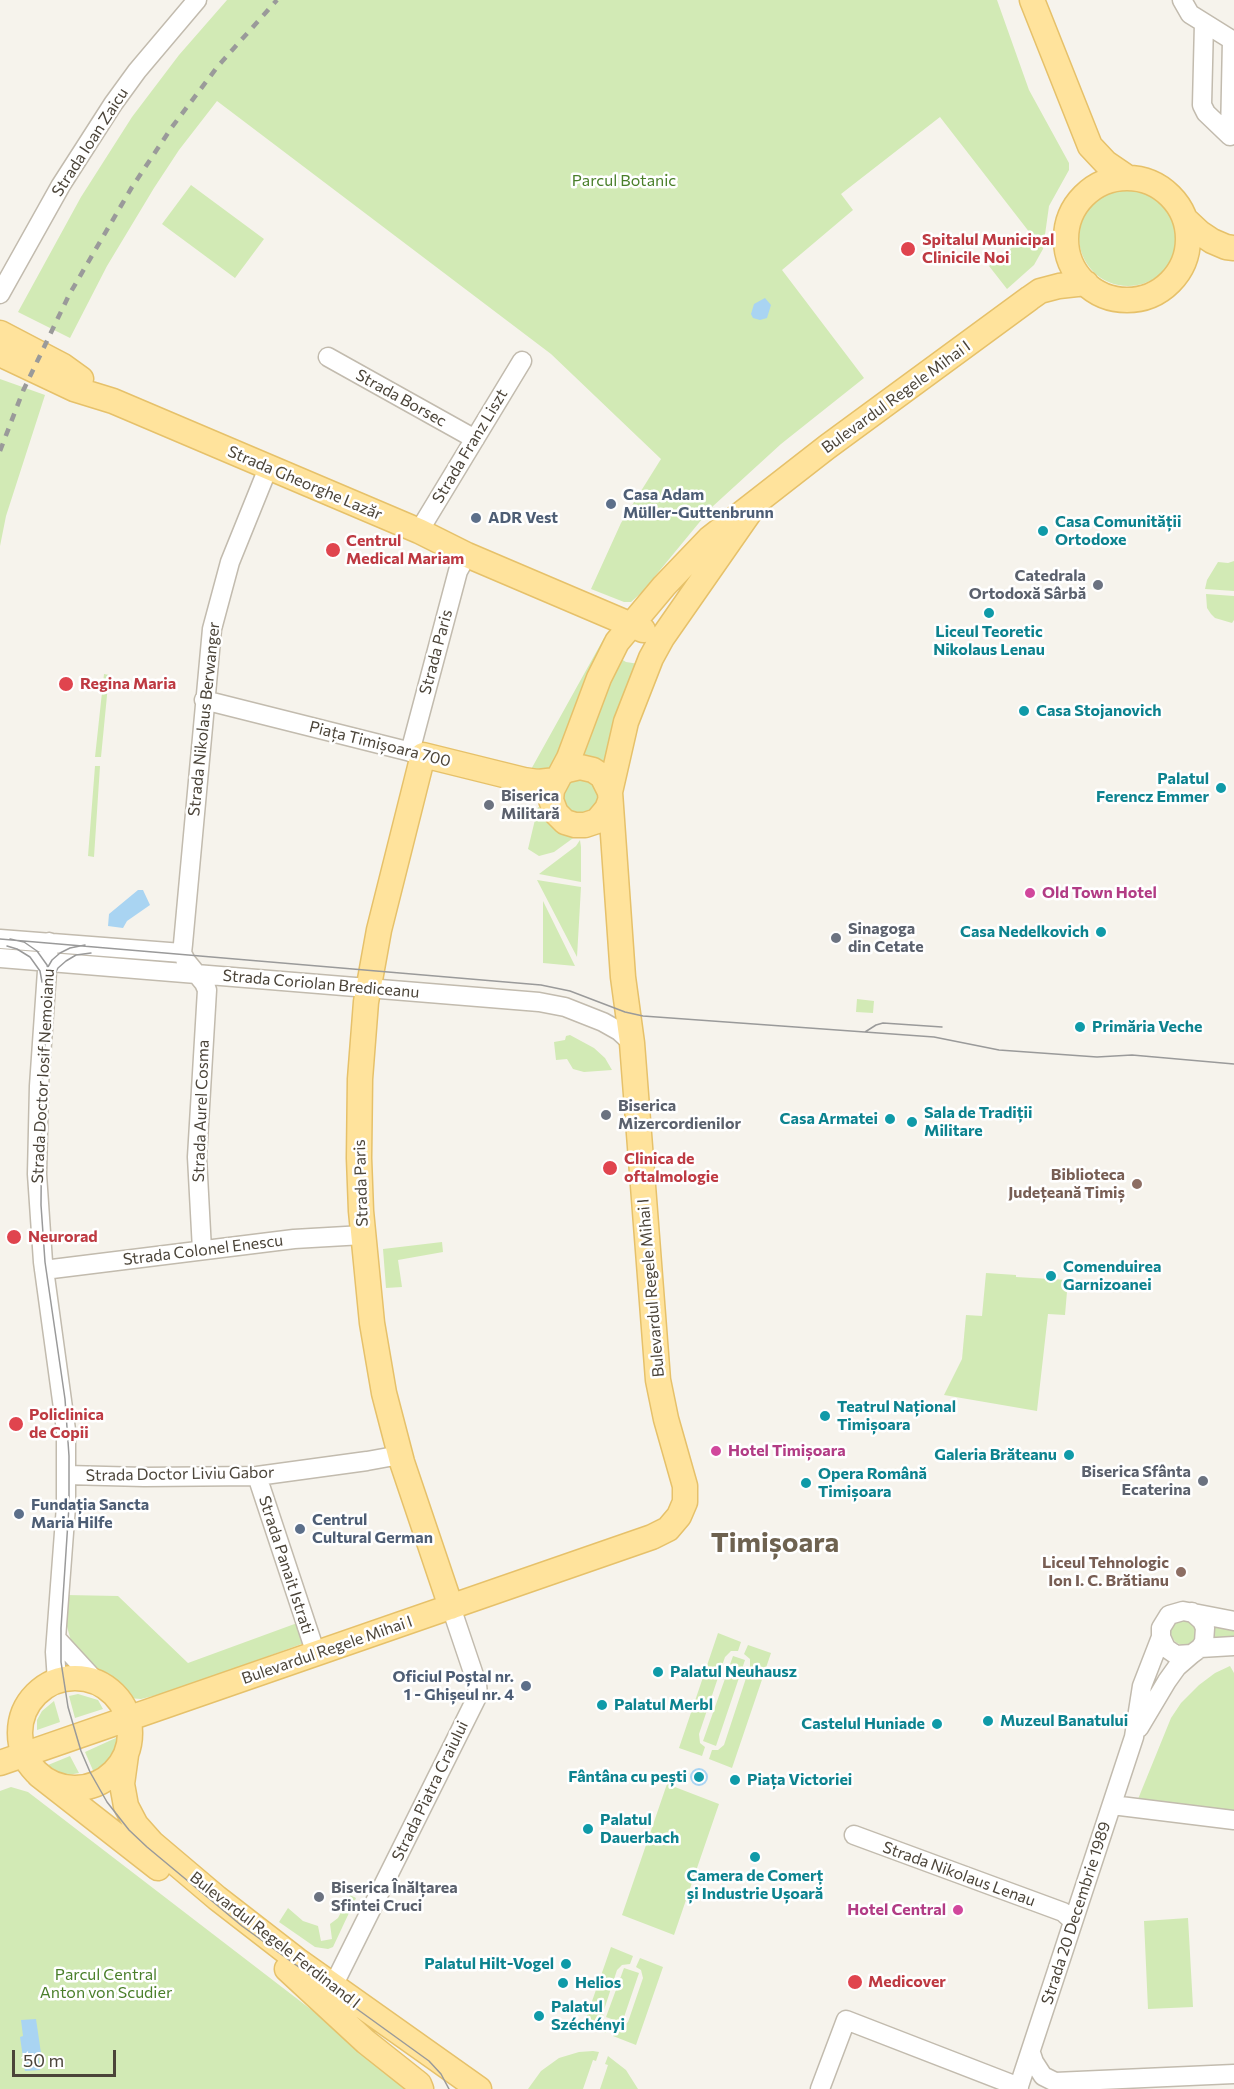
<!DOCTYPE html>
<html>
<head>
<meta charset="utf-8">
<style>
	body { margin:0 }
	#map { position:relative; width:1234px; height:2089px; overflow:hidden; background:#f6f3ec; font-family:Commissioner,sans-serif }
	canvas { display:block }
	.scale { position:absolute; left:12px; top:2050px; width:104px; height:27px; box-sizing:border-box; border:3px solid #4b4439; border-top:0; padding-left:8px; font-size:18px; line-height:21px; white-space:nowrap; color:#4b4439; -webkit-text-stroke:4px #fff; paint-order:stroke }
</style>
</head>
<body>
<div id="map">
<canvas width="1234" height="2089"></canvas>
<div class="scale">50 m</div>
</div>
<script>
const ctx = document.querySelector('canvas').getContext('2d');
ctx.lineJoin = 'round';
function fillPath(path, color) { ctx.fillStyle = color; ctx.fill(path, 'evenodd'); }
const toPath = rows => new Path2D(rows.map(r => 'M' + r).join(''));
function stroke(path, color, width, dash) { ctx.strokeStyle = color; ctx.lineWidth = width; ctx.lineCap = dash ? 'butt' : 'round'; ctx.setLineDash(dash || []); ctx.stroke(path); }
function write(font, color, halo, rows, align = 'center') {
  ctx.font = font + ' Commissioner,sans-serif'; ctx.lineWidth = 5; ctx.setLineDash([]); ctx.textBaseline = 'middle'; ctx.strokeStyle = halo; ctx.fillStyle = color; for (const [text, x, y, turn = 0] of rows) {
    ctx.save(); ctx.translate(x, y); ctx.rotate((+turn || 0) * Math.PI / 180); ctx.textAlign = isNaN(turn) ? turn : align; if (halo) ctx.strokeText(text, 0, 0); ctx.fillText(text, 0, 0); ctx.restore();
  }
}
fillPath(toPath([
	[227,0,997,0,1029,90,1069,163,1069,170,1049,206,1043,249,1034,265,1007,289,989,266,1030,233,940,117,841,194,853,210,782,270,864,378,781,444,712,507,642,592,631,602,624,602,591,589,621,523,661,459,551,354,217,101,179,150,154,188,107,266,70,338,18,312,81,197,132,117,179,55],
	[191,185,264,239,235,278,162,224],
	'1079 237a49 49 0 1 1 98 0a49 49 0 1 1-98 0Z',
	[0,379,45,395,6,516,0,546],
	[1234,561,1234,591,1205,589,1207,580,1218,562,1228,563],
	[1206,594,1234,596,1234,620,1232,623,1215,618,1211,614,1207,608],
	[604,638,612,642,558,768,529,773],
	[618,657,626,662,639,664,607,773,575,763],
	[104,674,109,675,101,757,95,757],
	[95,766,100,766,94,857,88,856],
	[578,772,603,788,594,816,564,813,560,785],
	[538,807,545,809,576,836,554,852,539,856,528,849],
	[580,840,581,847,581,882,539,874,576,846],
	[537,880,581,887,577,957],
	[543,901,575,966,543,963],
	[857,999,874,1001,873,1013,856,1012],
	[570,1035,594,1048,605,1058,612,1070,584,1072,573,1069,567,1059,556,1060,554,1042,565,1040,566,1036],
	[442,1242,443,1252,398,1260,402,1287,386,1288,383,1249],
	[986,1273,1016,1275,1016,1277,1068,1280,1065,1315,1048,1314,1037,1411,944,1395,962,1359,966,1315,982,1316],
	[66,1595,118,1596,188,1663,300,1622,307,1642,173,1691,141,1699,128,1698,113,1691,73,1648,66,1623],
	'1171 1632a13 13 0 1 1 26 0a13 13 0 1 1-26 0Z',
	[1210,1624,1234,1630,1234,1636,1210,1641],
	[718,1633,741,1642,738,1651,731,1651,725,1657,699,1734,700,1743,705,1747,702,1756,679,1748],
	[748,1645,771,1653,732,1768,709,1759,712,1750,718,1750,724,1745,750,1666,750,1659,744,1654],
	[733,1656,745,1660,716,1746,703,1741],
	[1230,1666,1234,1673,1234,1815,1136,1804,1171,1718,1181,1703,1199,1685,1215,1673],
	[78,1694,98,1700,103,1709,75,1718,69,1696],
	[54,1701,60,1722,37,1730,37,1720,42,1711],
	[118,1737,118,1746,110,1761,106,1768,95,1775,85,1752],
	[70,1756,79,1773,63,1776,54,1772,48,1765],
	[667,1784,719,1804,674,1935,622,1915],
	[11,1787,28,1792,395,2074,407,2089,0,2089,0,1791],
	[350,1895,356,1898,333,1947,328,1949,315,1947,279,1922,288,1908,303,1921,318,1926,321,1941,332,1939,330,1924,338,1918],
	[1188,1918,1193,2007,1148,2009,1144,1921],
	[611,1947,633,1956,630,1964,622,1965,617,1970,603,2013,604,2020,609,2024,606,2033,584,2024],
	[640,1958,663,1967,636,2045,613,2036,617,2026,623,2026,628,2022,643,1978,641,1970,636,1967],
	[624,1968,639,1973,622,2023,606,2017],
	[593,2051,599,2052,596,2061,593,2060,583,2089,528,2089,541,2071,559,2058,579,2052],
	[608,2056,626,2070,638,2089,600,2089,608,2065,605,2064]
]), '#d2eab5');
fillPath(toPath([
	[765,298,771,305,767,318,760,320,753,318,751,314,754,304],
	[138,890,143,890,150,905,127,921,123,928,108,926,109,914],
	'690 1777a9 9 0 1 1 18 0a9 9 0 1 1-18 0Z',
	[36,2019,41,2053,38,2053,40,2070,25,2071,20,2037,23,2036,21,2020]
]), '#a9d4f2');
const minor = toPath([
	[1182,0,1190,14,1232,40,1230,136],
	[1204,23,1202,105,1206,113,1230,136],
	[0,294,61,185,113,104,137,71,197,0],
	[328,357,475,439],
	[419,531,522,361],
	[204,700,423,755],
	[410,752,458,571,467,555],
	[0,939,182,953],
	[49,942,39,1086,37,1174,43,1262,66,1430,66,1506,55,1652,57,1681],
	[0,958,539,1002,565,1007,603,1022,619,1031,632,1043],
	[202,1250,197,1157,207,990,204,983,186,961,182,953,183,944,212,629,230,562,268,468],
	[44,1270,294,1239,363,1235],
	[67,1475,144,1477,257,1476,367,1461,400,1455],
	[257,1476,316,1654],
	[1192,1612,1202,1621,1205,1628,1204,1642,1200,1648,1192,1654,1176,1655,1166,1648,1161,1637,1161,1628,1169,1615,1183,1611,1234,1621],
	[57,1639,92,1677,106,1687],
	[1200,1648,1234,1646],
	[1139,1728,1167,1681,1177,1667,1192,1654],
	[1112,1805,1234,1820],
	[854,1835,1063,1912,1073,1921],
	[333,1986,478,1695,477,1684,451,1607],
	[1031,2053,1034,2062,1043,2076,1055,2082,1234,2074],
	[820,2089,846,2020,1019,2087],
	[1018,2089,1134,1737,1142,1686,1161,1637]
]);
const major = toPath([
	[1032,0,1090,146,1106,163,1128,178],
	'1066 239a61 61 0 1 1 122 0a61 61 0 1 1-122 0Z',
	[1185,219,1200,233,1212,241,1226,247,1234,248],
	[0,333,63,366,81,379],
	[0,354,74,389,113,401,419,531,467,555,643,630],
	[562,773,567,770,580,767,593,770,602,776,610,792],
	[610,801,607,809,597,821,585,825,575,825,565,822,556,813,551,800,552,790,569,758,599,678,617,642,664,586,709,539,827,447,1030,298,1040,291,1059,286,1086,283],
	[451,1607,402,1462,384,1393,372,1323,361,1211,359,1158,360,1079,366,1002,379,930,423,755,524,780,538,782,556,780],
	'20 1733a55 55 0 1 1 110 0a55 55 0 1 1-110 0Z',
	[126,1755,122,1784,126,1806,136,1825,152,1843,217,1898,297,1960,479,2089],
	[0,1763,652,1537,668,1529,679,1516,685,1502,685,1486,666,1419,658,1380,632,1043,623,977,610,792,626,722,651,658,662,638,754,506],
	[39,1775,158,1868],
	[287,1969,366,2042,419,2084,421,2089]
]);
stroke(minor, '#c2bbae', 21);
stroke(major, '#e6c16a', 27);
stroke(minor, '#fff', 18);
stroke(major, '#ffe39c', 24);
stroke(toPath([
	[0,939,541,985,570,991,625,1012,643,1016,934,1037,999,1050,1097,1057,1132,1055,1234,1064],
	[10,939,24,942,37,951,47,965,50,978,42,1086,41,1205,45,1262,65,1399,69,1456,69,1506,61,1628,61,1662,68,1707,81,1751,90,1772,107,1802,129,1830,147,1847,242,1926,429,2061,441,2074,449,2089],
	[7,946,17,949,30,957,40,971,42,982],
	[45,972,52,960,60,953,70,948,85,945],
	[50,983,58,968,66,961,76,955,91,953],
	[865,1032,876,1025,883,1023,942,1027]
]), '#9a9a9a', 1.5);
stroke(toPath([
	[0,451,23,391,69,295,132,187,172,127,218,66,277,0]
]), '#9a9a9a', 4.5, [8, 8]);
for (const [x, y, r, color] of [
	[908,249,8,"#e0444e"],
	[611,504,6,"#5c6f8a"],
	[476,518,6,"#5c6f8a"],
	[1043,531,6,"#0f9aa8"],
	[333,550,8,"#e0444e"],
	[1098,585,6,"#6b7280"],
	[989,613,6,"#0f9aa8"],
	[66,684,8,"#e0444e"],
	[1024,711,6,"#0f9aa8"],
	[1221,788,6,"#0f9aa8"],
	[489,805,6,"#6b7280"],
	[1030,893,6,"#d1479c"],
	[1101,932,6,"#0f9aa8"],
	[836,938,6,"#6b7280"],
	[1080,1027,6,"#0f9aa8"],
	[606,1115,6,"#6b7280"],
	[890,1119,6,"#0f9aa8"],
	[912,1122,6,"#0f9aa8"],
	[610,1168,8,"#e0444e"],
	[1137,1184,6,"#8d6e63"],
	[14,1237,8,"#e0444e"],
	[1051,1276,6,"#0f9aa8"],
	[825,1416,6,"#0f9aa8"],
	[16,1424,8,"#e0444e"],
	[716,1451,6,"#d1479c"],
	[1069,1455,6,"#0f9aa8"],
	[1203,1481,6,"#6b7280"],
	[806,1483,6,"#0f9aa8"],
	[19,1514,6,"#5c6f8a"],
	[300,1529,6,"#5c6f8a"],
	[1181,1572,6,"#8d6e63"],
	[658,1672,6,"#0f9aa8"],
	[526,1686,6,"#5c6f8a"],
	[602,1705,6,"#0f9aa8"],
	[988,1721,6,"#0f9aa8"],
	[937,1724,6,"#0f9aa8"],
	[699,1777,6,"#0f9aa8"],
	[735,1780,6,"#0f9aa8"],
	[588,1829,6,"#0f9aa8"],
	[755,1857,6,"#0f9aa8"],
	[319,1897,6,"#6b7280"],
	[958,1910,6,"#d1479c"],
	[566,1964,6,"#0f9aa8"],
	[855,1982,8,"#e0444e"],
	[563,1983,6,"#0f9aa8"],
	[539,2016,6,"#0f9aa8"]
]) { const dot = new Path2D(); dot.arc(x, y, r, 0, 2 * Math.PI); ctx.fillStyle = color; ctx.fill(dot); stroke(dot, '#fff', 2); }
write('16px', '#4b4439', '#fff', [
	["Strada Ioan Zaicu",90,142,-57],
	["Bulevardul Regele Mihai I",896,397,-36],
	["Strada Borsec",401,398,29],
	["Strada Franz Liszt",470,446,-59],
	["Strada Gheorghe Lazăr",305,483,23],
	["Strada Paris",436,652,-75],
	["Strada Nikolaus Berwanger",204,719,-84],
	["Piața Timișoara 700",380,744,14],
	["Strada Coriolan Brediceanu",321,984,5],
	["Strada Doctor Iosif Nemoianu",43,1076,-87],
	["Strada Aurel Cosma",201,1111,-88],
	["Strada Paris",361,1183,-92],
	["Strada Colonel Enescu",203,1250,-7],
	["Bulevardul Regele Mihai I",651,1288,-95],
	["Strada Doctor Liviu Gabor",180,1474,-1],
	["Strada Panait Istrati",286,1565,72],
	["Bulevardul Regele Mihai I",327,1650,-19],
	["Strada Piatra Craiului",430,1791,-64],
	["Strada Nikolaus Lenau",959,1874,20],
	["Strada 20 Decembrie 1989",1076,1913,-72],
	["Bulevardul Regele Ferdinand I",275,1940,38]
]);
write('16px', '#4a7f2a', '#fff', [
	["Parcul Botanic",624,181],
	["Parcul Central",106,1975],
	["Anton von Scudier",106,1993]
]);
write('bold 16px', '#be3a42', '#fff', [
	["Spitalul Municipal",922,240],
	["Clinicile Noi",922,258],
	["Centrul",346,541],
	["Medical Mariam",346,559],
	["Regina Maria",80,684],
	["Clinica de",624,1159],
	["oftalmologie",624,1177],
	["Neurorad",28,1237],
	["Policlinica",29,1415],
	["de Copii",29,1433],
	["Medicover",868,1982]
], 'left');
write('bold 16px', '#4e5e75', '#fff', [
	["Casa Adam",623,495],
	["Müller-Guttenbrunn",623,513],
	["ADR Vest",488,518],
	["Fundația Sancta",31,1505],
	["Maria Hilfe",31,1523],
	["Centrul",312,1520],
	["Cultural German",312,1538],
	["Oficiul Poștal nr.",514,1677,"right"],
	["1 - Ghișeul nr. 4",514,1695,"right"]
], 'left');
write('bold 16px', '#0d838f', '#fff', [
	["Casa Comunității",1055,522],
	["Ortodoxe",1055,540],
	["Liceul Teoretic",989,632,"center"],
	["Nikolaus Lenau",989,650,"center"],
	["Casa Stojanovich",1036,711],
	["Palatul",1209,779,"right"],
	["Ferencz Emmer",1209,797,"right"],
	["Casa Nedelkovich",1089,932,"right"],
	["Primăria Veche",1092,1027],
	["Sala de Tradiții",924,1113],
	["Militare",924,1131],
	["Casa Armatei",878,1119,"right"],
	["Comenduirea",1063,1267],
	["Garnizoanei",1063,1285],
	["Teatrul Național",837,1407],
	["Timișoara",837,1425],
	["Galeria Brăteanu",1057,1455,"right"],
	["Opera Română",818,1474],
	["Timișoara",818,1492],
	["Palatul Neuhausz",670,1672],
	["Palatul Merbl",614,1705],
	["Muzeul Banatului",1000,1721],
	["Castelul Huniade",925,1724,"right"],
	["Fântâna cu pești",687,1777,"right"],
	["Piața Victoriei",747,1780],
	["Palatul",600,1820],
	["Dauerbach",600,1838],
	["Camera de Comerț",755,1876,"center"],
	["și Industrie Ușoară",755,1894,"center"],
	["Palatul Hilt-Vogel",554,1964,"right"],
	["Helios",575,1983],
	["Palatul",551,2007],
	["Széchényi",551,2025]
], 'left');
write('bold 16px', '#5b616d', '#fff', [
	["Catedrala",1086,576,"right"],
	["Ortodoxă Sârbă",1086,594,"right"],
	["Biserica",501,796],
	["Militară",501,814],
	["Sinagoga",848,929],
	["din Cetate",848,947],
	["Biserica",618,1106],
	["Mizercordienilor",618,1124],
	["Biserica Sfânta",1191,1472,"right"],
	["Ecaterina",1191,1490,"right"],
	["Biserica Înălțarea",331,1888],
	["Sfintei Cruci",331,1906]
], 'left');
write('bold 16px', '#b23c85', '#fff', [
	["Old Town Hotel",1042,893],
	["Hotel Timișoara",728,1451],
	["Hotel Central",946,1910,"right"]
], 'left');
write('bold 16px', '#785e54', '#fff', [
	["Biblioteca",1125,1175],
	["Județeană Timiș",1125,1193],
	["Liceul Tehnologic",1169,1563],
	["Ion I. C. Brătianu",1169,1581]
], 'right');
write('bold 28px', '#6e6250', '#fff', [
	["Timișoara",775,1543]
]);
</script>
</body>
</html>
